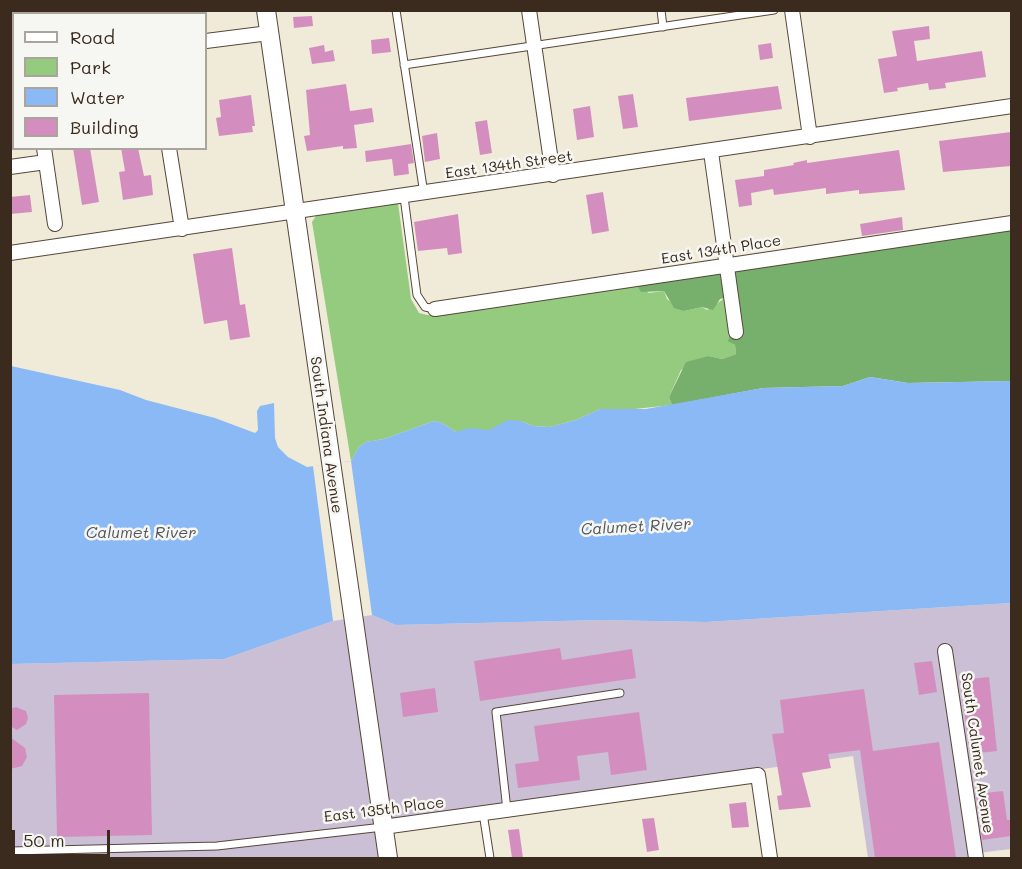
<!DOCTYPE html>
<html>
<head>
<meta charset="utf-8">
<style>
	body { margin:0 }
	#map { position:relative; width:1022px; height:869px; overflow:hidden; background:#f0ebd8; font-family:Mali,sans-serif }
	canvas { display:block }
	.frame { position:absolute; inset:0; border:12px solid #3b2a1e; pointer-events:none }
	.legend { position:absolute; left:12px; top:12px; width:195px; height:138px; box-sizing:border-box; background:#f6f6f2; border:2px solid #aba49d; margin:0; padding:8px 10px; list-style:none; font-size:18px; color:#3b2a1e }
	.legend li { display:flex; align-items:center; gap:12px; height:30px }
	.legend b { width:30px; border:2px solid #aba49d }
	.scale { position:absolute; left:12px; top:830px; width:98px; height:27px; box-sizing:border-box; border:3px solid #3b2a1e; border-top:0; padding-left:8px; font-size:18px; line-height:21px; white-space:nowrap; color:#3b2a1e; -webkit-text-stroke:4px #f6f6f2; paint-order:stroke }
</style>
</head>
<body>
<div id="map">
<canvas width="1022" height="869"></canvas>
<div class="frame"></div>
<ul class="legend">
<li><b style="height:8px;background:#fff"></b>Road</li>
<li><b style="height:16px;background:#94cb7e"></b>Park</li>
<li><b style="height:16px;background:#8ab9f5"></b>Water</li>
<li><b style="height:16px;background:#d38ebf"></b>Building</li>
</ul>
<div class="scale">50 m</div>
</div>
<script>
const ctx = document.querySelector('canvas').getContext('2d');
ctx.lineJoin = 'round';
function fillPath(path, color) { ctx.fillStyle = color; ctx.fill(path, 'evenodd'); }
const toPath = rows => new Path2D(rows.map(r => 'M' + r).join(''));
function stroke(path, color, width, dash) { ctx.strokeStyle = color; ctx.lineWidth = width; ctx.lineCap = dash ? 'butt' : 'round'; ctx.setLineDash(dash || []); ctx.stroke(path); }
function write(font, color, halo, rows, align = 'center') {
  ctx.font = font + ' Mali,sans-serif'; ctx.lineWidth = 5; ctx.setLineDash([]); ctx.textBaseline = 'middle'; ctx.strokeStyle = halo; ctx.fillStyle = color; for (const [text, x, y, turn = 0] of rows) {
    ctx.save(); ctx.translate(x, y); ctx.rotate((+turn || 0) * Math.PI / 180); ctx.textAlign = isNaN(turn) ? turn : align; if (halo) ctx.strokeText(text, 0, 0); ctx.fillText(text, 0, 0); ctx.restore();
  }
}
fillPath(toPath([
	[1011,603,1011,849,978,853,979,858,868,858,853,756,380,824,384,858,11,858,11,664,224,659,333,621,372,615,396,625,601,620,706,622]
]), '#cbbfd5');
fillPath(toPath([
	[398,203,411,299,419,313,427,315,636,283,649,293,664,291,667,299,684,311,702,307,707,310,725,298,731,317,728,340,735,345,736,354,722,359,709,356,681,370,669,397,672,405,616,411,600,409,576,420,550,427,533,426,521,421,489,430,456,432,442,423,434,421,384,439,366,442,359,447,351,461,312,222,316,216]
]), '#94cb7e');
fillPath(toPath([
	[1011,225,1011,381,908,383,870,377,843,386,763,388,672,405,669,397,686,362,709,356,722,359,736,354,735,345,728,341,731,318,725,298,720,299,713,310,702,307,684,311,674,308,664,291,641,292,636,283]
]), '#77af6d');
fillPath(toPath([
	[11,366,120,390,146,400,215,418,255,433,258,430,257,411,260,406,274,403,275,438,278,447,288,457,307,467,351,461,359,447,366,442,384,439,434,421,442,423,456,432,469,428,489,430,508,420,521,421,533,426,550,427,576,420,600,409,646,409,763,388,843,386,870,377,908,383,1011,381,1011,603,706,622,601,620,396,625,372,615,333,621,224,659,11,664]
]), '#8ab9f5');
fillPath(toPath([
	[351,461,372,615,333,621,313,466]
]), '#f0ebd8');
fillPath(toPath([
	[312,16,313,26,294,28,293,17],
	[929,26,930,39,914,41,917,61,982,51,986,77,945,83,946,88,929,90,928,83,897,88,898,91,884,93,878,59,897,56,892,31],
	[389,38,391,52,372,54,371,40],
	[771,43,773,58,760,60,758,45],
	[324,45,325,52,333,50,335,61,312,64,309,48],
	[346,84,350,111,372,108,374,122,354,125,357,148,343,149,343,146,307,151,304,136,310,135,306,90],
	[778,86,782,109,689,121,686,98],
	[633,94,638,127,623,129,618,96],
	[251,95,255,126,252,126,253,132,219,136,216,118,221,117,219,100],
	[590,106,594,137,577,140,573,109],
	[487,120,492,153,480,155,475,122],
	[1011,132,1011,166,943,172,939,141],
	[437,133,440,159,425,162,422,136],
	[411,144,414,163,408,164,409,174,394,176,392,159,366,162,365,151],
	[73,148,90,148,99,202,82,205],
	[121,148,138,148,144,176,151,175,153,195,123,200,119,172,125,171],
	[899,150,905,190,859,194,859,190,826,194,826,188,774,195,773,189,751,193,752,205,739,207,735,180,764,176,764,170,794,165,793,163,807,160,807,163],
	[603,192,609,231,592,234,586,195],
	[30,195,32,212,10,214,10,197],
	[458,214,462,253,448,255,447,248,418,251,414,222],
	[902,217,903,230,862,236,860,224],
	[232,248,240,305,245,304,250,337,230,340,227,320,204,324,193,254],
	[560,648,562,660,632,649,636,678,480,701,474,661],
	[932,661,937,692,919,695,914,663],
	[989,677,997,751,970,754,960,680],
	[435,688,438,712,403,717,400,693],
	[864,689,873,751,939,742,956,858,875,858,860,750,828,754,831,768,802,773,811,807,779,810,777,796,782,795,772,734,784,733,780,700],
	[149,693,152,835,57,837,54,695],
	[16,707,26,711,28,718,26,724,17,730,10,726,10,709],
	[639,712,647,770,611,775,608,752,577,756,580,780,518,788,515,764,539,761,534,726],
	[10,737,25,748,27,757,22,766,10,769],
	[1003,791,1007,820,1011,820,1011,836,982,840,976,794],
	[746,802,749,827,732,828,729,804],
	[654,818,659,850,647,852,642,819],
	[519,829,523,858,512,858,508,830]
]), '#d38ebf');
const service = toPath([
	[396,10,424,194],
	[661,10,663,27],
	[404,65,774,10],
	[404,197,417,295,425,307,435,309],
	[507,810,496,712,620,693],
	[483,813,490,858],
	[10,851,217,846,383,827]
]);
const minor = toPath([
	[178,10,179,14],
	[529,10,553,175],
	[792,10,810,137],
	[10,30,14,31],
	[206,41,269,33],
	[44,148,55,224],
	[169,148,182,229],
	[711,152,736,332],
	[10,167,46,162],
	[10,253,1012,106],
	[435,309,1012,223],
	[945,651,976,858],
	[383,827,758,775,770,858]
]);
const secondary = toPath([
	[266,10,388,858]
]);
stroke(service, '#56473a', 9);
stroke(minor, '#56473a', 16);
stroke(secondary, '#56473a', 20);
stroke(service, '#fff', 7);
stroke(minor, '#fff', 14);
stroke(secondary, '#fff', 18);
write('15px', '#3b2a1e', '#f6f6f2', [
	["East 134th Street",509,165,-8],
	["East 134th Place",721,250,-9],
	["South Indiana Avenue",326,435,82],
	["South Calumet Avenue",977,753,82],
	["East 135th Place",384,810,-7]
]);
write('italic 16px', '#53555e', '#f6f6f2', [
	["Calumet River",636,527,-3],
	["Calumet River",141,533]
]);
</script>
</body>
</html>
